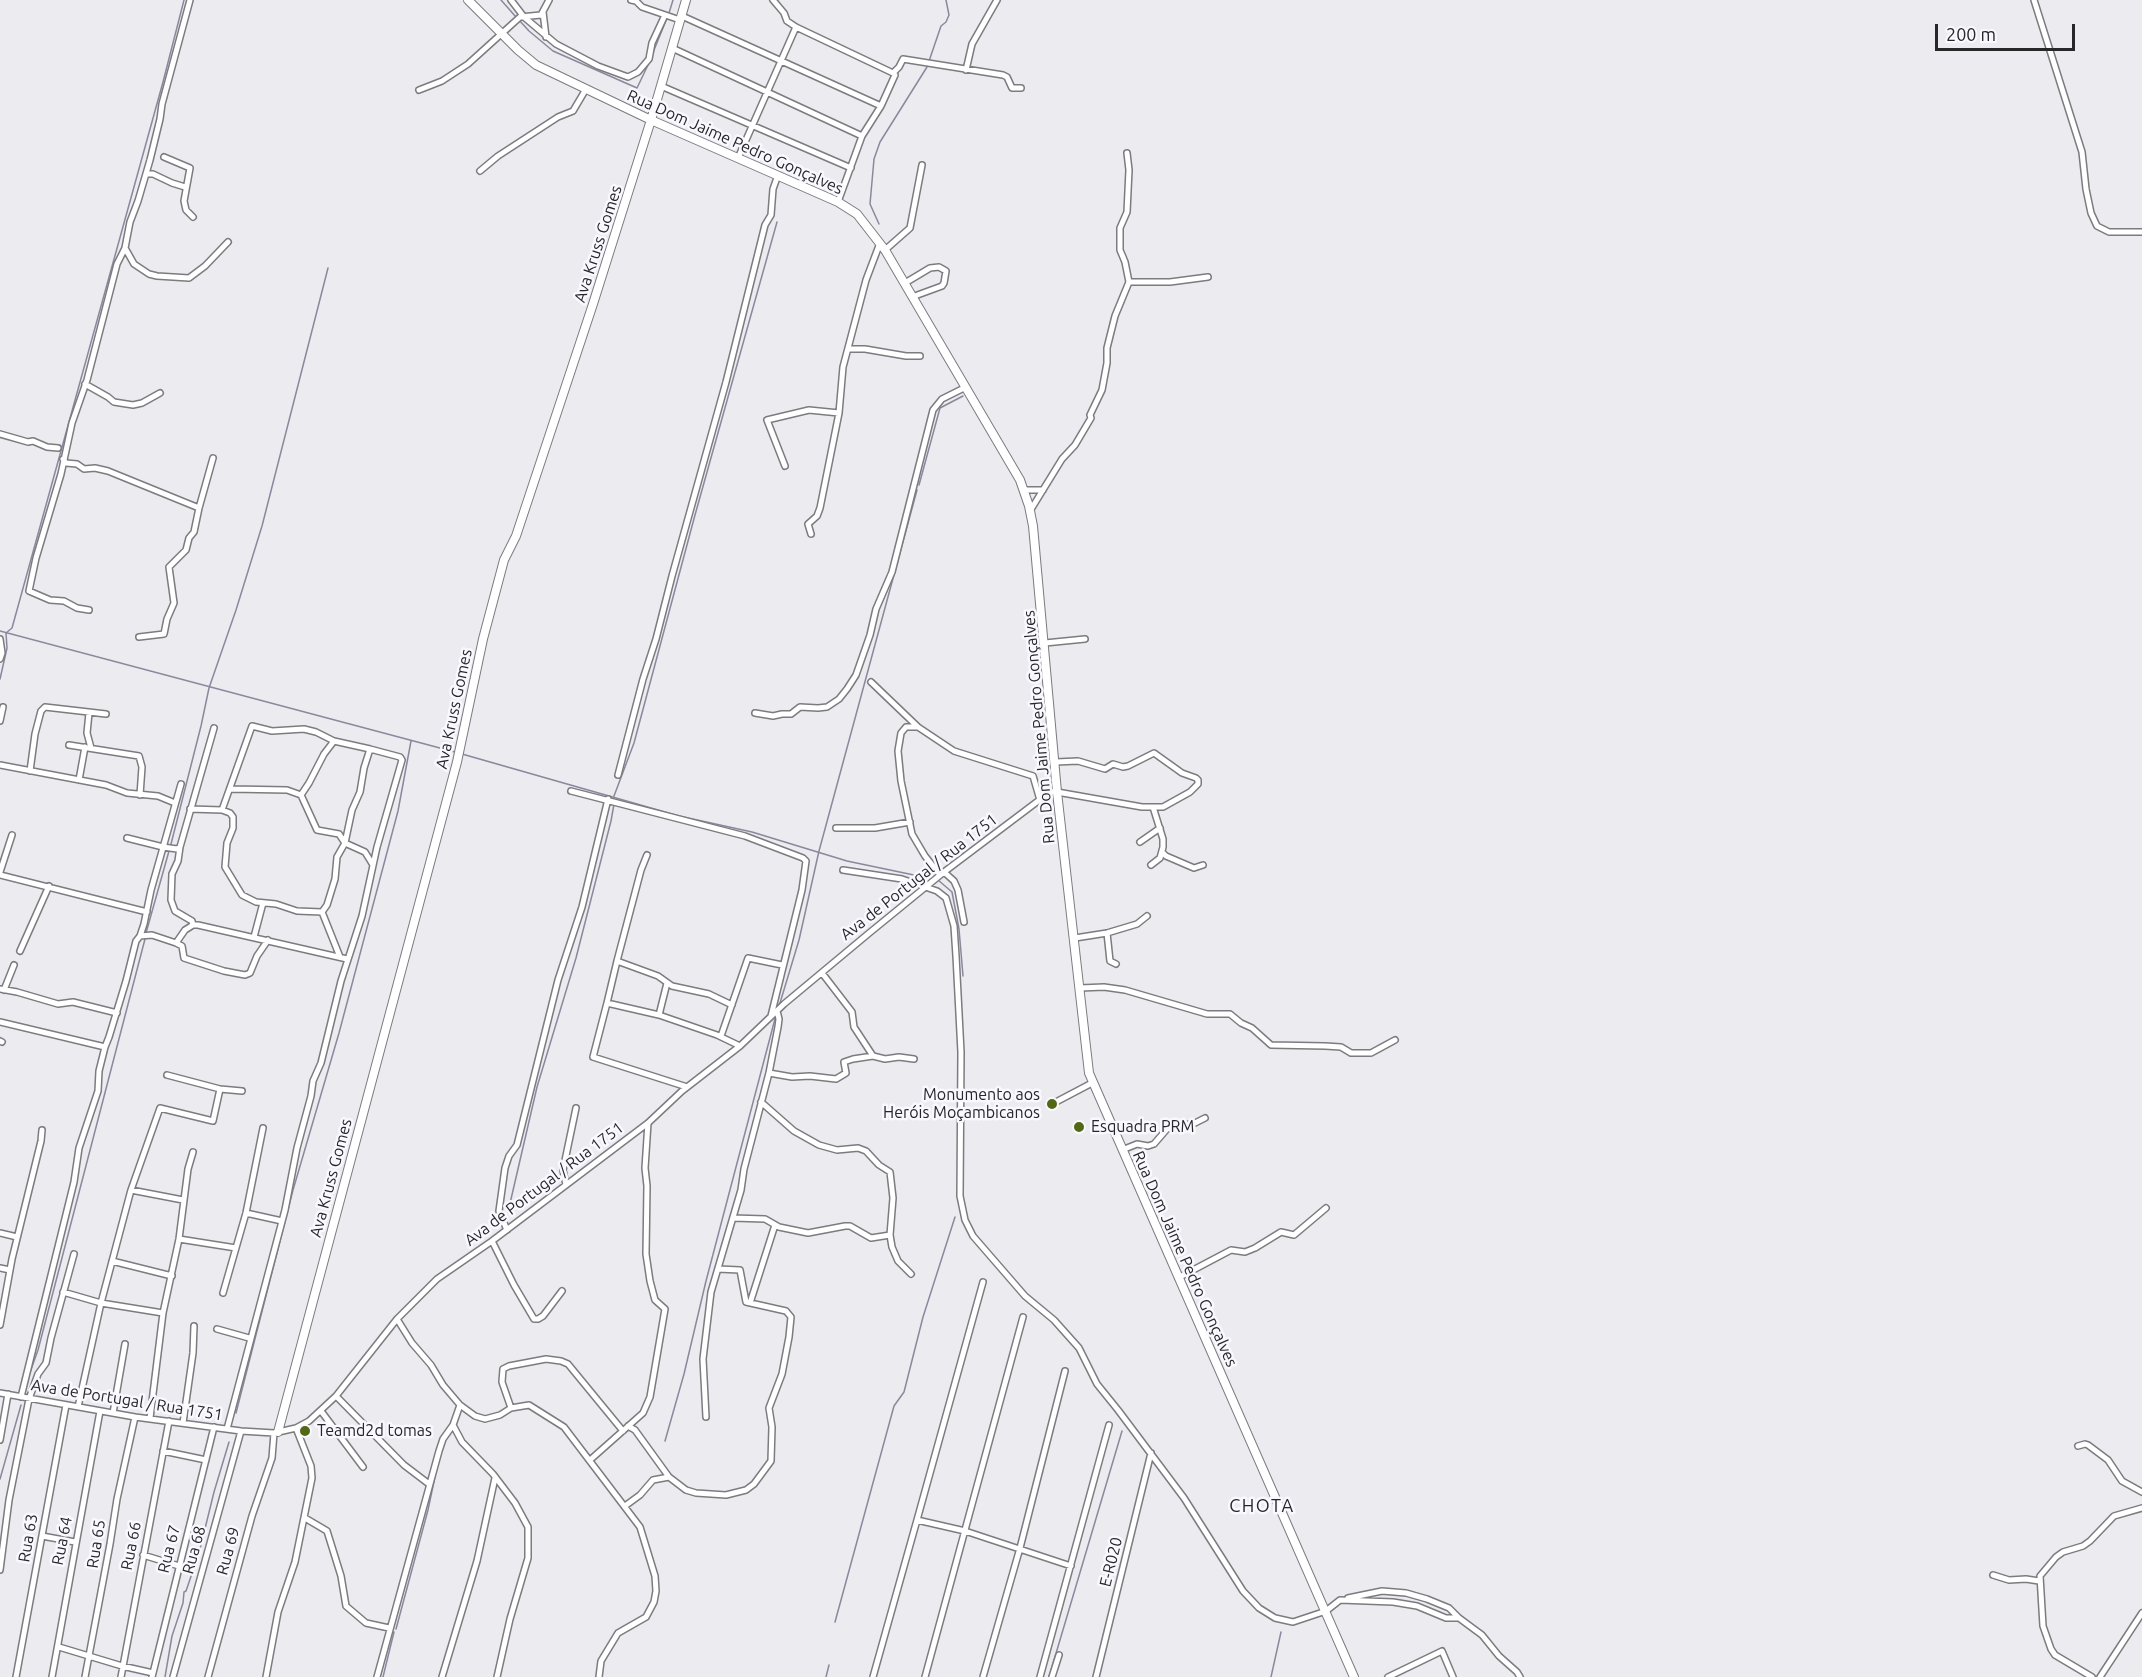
<!DOCTYPE html>
<html>
<head>
<meta charset="utf-8">
<style>
	body { margin:0 }
	#map { position:relative; width:2142px; height:1677px; overflow:hidden; background:#ebebf0; font-family:Ubuntu,sans-serif }
	canvas { display:block }
	.scale { position:absolute; left:1935px; top:24px; width:140px; height:27px; box-sizing:border-box; border:3px solid #272729; border-top:0; padding-left:8px; font-size:18px; line-height:21px; white-space:nowrap; color:#272729; -webkit-text-stroke:4px #f8f8fe; paint-order:stroke }
</style>
</head>
<body>
<div id="map">
<canvas width="2142" height="1677"></canvas>
<div class="scale">200 m</div>
</div>
<script>
const ctx = document.querySelector('canvas').getContext('2d');
ctx.lineJoin = 'round';
const toPath = rows => new Path2D(rows.map(r => 'M' + r).join(''));
function stroke(path, color, width, dash) { ctx.strokeStyle = color; ctx.lineWidth = width; ctx.lineCap = dash ? 'butt' : 'round'; ctx.setLineDash(dash || []); ctx.stroke(path); }
function write(font, color, halo, rows, align = 'center') {
  ctx.font = font + ' Ubuntu,sans-serif'; ctx.lineWidth = 5; ctx.setLineDash([]); ctx.textBaseline = 'middle'; ctx.strokeStyle = halo; ctx.fillStyle = color; for (const [text, x, y, turn = 0] of rows) {
    ctx.save(); ctx.translate(x, y); ctx.rotate((+turn || 0) * Math.PI / 180); ctx.textAlign = isNaN(turn) ? turn : align; if (halo) ctx.strokeText(text, 0, 0); ctx.fillText(text, 0, 0); ctx.restore();
  }
}
stroke(toPath([
	[501,0,516,17],
	[669,13,673,0],
	[519,20,529,31,553,51,637,88,648,65],
	[652,55,667,18],
	[879,224,870,204,874,159,880,142,927,67,941,26,946,22,949,15,946,0],
	[919,485,940,408,963,396],
	[0,631,455,752],
	[0,679,7,648,6,633,12,628,163,82,184,0],
	[462,754,679,816,752,832,847,861,933,879],
	[614,796,634,743,695,515,777,222],
	[171,844,201,726,209,688,236,610,262,526,328,268],
	[938,880,952,892,959,929,963,976],
	[146,933,169,851],
	[780,1003,799,940,819,851,917,490],
	[508,1212,537,1087,576,958,611,821,614,804],
	[28,1378,38,1350,145,939],
	[236,1413,293,1190,339,1033,398,811,411,741],
	[665,1441,684,1374,706,1281,776,1015],
	[0,1479,21,1405],
	[835,1622,894,1406,904,1392,923,1317,955,1217],
	[396,1629,428,1510,437,1467],
	[165,1677,172,1636,183,1603,184,1592,186,1591,199,1553,214,1492,229,1442],
	[383,1677,394,1632],
	[826,1677,829,1665],
	[1049,1677,1122,1431],
	[1271,1677,1281,1632]
]), '#8a889c', 1.5);
const street = toPath([
	[511,0,524,17,556,44,598,66,628,77,638,72,649,59,652,43,665,15],
	[631,0,636,1,642,7,680,20],
	[773,0,784,13,787,21,796,27,893,73],
	[2034,0,2082,152,2086,189,2091,213,2097,226,2109,232,2142,232],
	[543,12,546,37],
	[682,16,881,106],
	[672,48,862,136],
	[966,70,972,44,997,0],
	[661,86,851,168],
	[419,90,442,81,468,64,520,17,541,15,549,0],
	[164,157,190,168,184,201,186,210,193,217],
	[738,158,796,27],
	[480,171,498,156,558,117,573,111,586,89],
	[146,174,153,174,172,183,185,187],
	[838,202,862,136,881,106,895,75,893,73,899,67,903,59,1003,75,1007,77,1012,88,1021,88],
	[125,248,134,264,149,274,157,276,189,278,205,266,228,242],
	[885,250,910,228,922,165],
	[1129,282,1170,282,1208,277],
	[905,283,930,268,939,267,946,271,944,283,942,286,912,297],
	[849,349,865,349,906,356,920,356],
	[85,384,108,397,114,402,133,405,142,403,160,393],
	[0,434,28,442,33,441,47,447,58,448],
	[63,459,66,463,77,464,84,469,95,468,108,471,199,508,213,458],
	[785,466,767,420,809,410,839,413],
	[1024,490,1043,490],
	[1030,511,1062,459,1075,445,1091,418,1090,415,1102,390,1107,363,1107,348,1115,316,1129,282,1125,262,1120,250,1120,228,1127,212,1129,170,1127,153],
	[811,534,808,524,817,516,820,508,839,413,843,367,866,280,880,243],
	[89,610,77,608,64,601,50,600,29,591,36,558,61,474,72,423,87,380,117,264,125,248,130,222,138,201,150,160,160,119,162,104,190,0],
	[139,637,164,634,167,619,174,603,169,567,186,550,189,538,194,532,199,508],
	[1045,643,1085,639],
	[0,659,2,653,0,639],
	[871,682,918,727,954,751,1033,776,1040,800],
	[89,713,87,733,91,748],
	[755,713,773,716,782,714,791,714,800,707,818,708,827,707,839,699,847,689,856,675,870,635,876,609,892,572,933,410,942,399,966,387],
	[0,721,3,707],
	[916,727,906,727,901,733,898,751,901,781,912,834,925,856,940,875],
	[69,745,139,756,142,767,140,795],
	[0,765,106,785,127,793,158,796,175,803],
	[30,771,35,734,41,711,45,707,106,714],
	[618,775,643,679,656,639,672,576,726,382,765,225,771,215,773,189,778,175],
	[79,780,85,747],
	[571,791,745,836,803,858,806,861,802,890,771,1016],
	[301,795,317,830,339,834,345,843,365,852,373,865],
	[190,809,222,810,230,813,233,817,233,828,227,843,225,867,242,895,256,902,276,904,297,911,322,912,327,905,335,879,337,857,345,843,352,810,360,792,364,768,370,749],
	[222,810,252,726,272,731,304,729,316,732,334,741],
	[836,828,875,828,910,822],
	[127,838,163,847,177,849,180,847,214,728],
	[1140,842,1160,828],
	[180,847,178,861,172,874,171,900,175,911,192,921,193,925],
	[1162,852,1166,856,1194,868,1203,865],
	[647,855,641,870,617,961,658,976,672,986,709,994,732,1005],
	[1151,865,1160,858,1163,847,1163,839,1153,807],
	[843,870,902,879,937,891,946,898,954,926,956,956,961,1052,960,1196,965,1220,973,1236,1025,1296,1054,1320,1079,1348,1097,1384,1118,1410,1184,1498,1243,1591,1259,1608,1275,1618,1293,1622,1326,1611,1340,1600,1393,1602,1417,1606,1446,1618,1459,1618,1482,1635,1499,1656,1517,1672,1520,1677],
	[0,872,12,835],
	[944,872,954,881,958,890,964,922],
	[0,875,147,912],
	[322,912,340,957],
	[1107,933,1110,961,1116,964],
	[140,936,152,935,176,943,182,946,184,958,224,971,245,975,250,973,257,956,268,940],
	[254,937,263,903],
	[1075,938,1107,933,1137,924,1147,916],
	[176,943,185,930,193,925,198,925,347,959],
	[20,951,49,886],
	[822,973,852,1012,854,1027,873,1056],
	[667,983,659,1015,717,1035,740,1046],
	[1080,988,1104,987,1125,990,1207,1014,1230,1014,1241,1023,1252,1028,1271,1045,1325,1046,1341,1047,1351,1053,1371,1053,1395,1040],
	[0,989,17,992,58,1004,73,1002,117,1013],
	[4,990,14,965],
	[607,1003,617,961],
	[659,1015,607,1003,593,1057,687,1087],
	[0,1022,105,1047],
	[721,1036,748,958,782,965],
	[0,1041,2,1042],
	[769,1073,792,1077,810,1076,836,1079,846,1073,844,1062,853,1059,873,1056,885,1059,899,1057,914,1059],
	[167,1075,220,1089,242,1091],
	[761,1102,794,1131,819,1145,837,1150,858,1148,866,1151,879,1165,890,1172,893,1198,890,1235,892,1247,898,1261,911,1274],
	[1054,1103,1092,1083],
	[1122,1150,1137,1144,1148,1146,1154,1144,1167,1129,1195,1123,1205,1118],
	[566,1185,563,1170,576,1108],
	[131,1190,183,1200],
	[246,1213,282,1221],
	[733,1218,765,1219,779,1227,808,1233,845,1226,850,1226,871,1238,890,1235],
	[507,1230,499,1211,505,1168,509,1156,517,1145,558,980,582,907,608,799],
	[0,1233,17,1237],
	[179,1239,236,1248],
	[492,1241,514,1285,534,1319,538,1319,543,1316,562,1291],
	[112,1261,172,1276],
	[0,1268,10,1270],
	[1178,1278,1231,1250,1245,1252,1255,1248,1281,1232,1294,1235,1326,1208],
	[983,1282,917,1520,965,1531,1071,1566],
	[63,1292,101,1303,163,1313],
	[223,1293,246,1213,263,1128],
	[750,1303,775,1225],
	[397,1319,412,1343,431,1365,443,1385,460,1405,475,1416,485,1419,500,1415,511,1408,529,1405,564,1427,640,1527,655,1576,656,1591,654,1602,646,1617,618,1633,601,1661,599,1677],
	[0,1325,12,1259,41,1141,42,1130],
	[217,1329,249,1338],
	[0,1393,135,1417,241,1431,274,1433,296,1428,309,1421,336,1396,397,1319,437,1279,492,1241,648,1123,682,1091,740,1046,784,1004,868,934,944,872,1050,792,1057,792,1142,807,1163,807,1190,792,1198,784,1198,780,1196,778,1182,773,1154,753,1128,766,1123,767,1113,764,1105,769,1078,761,1056,762],
	[336,1396,404,1465,429,1484],
	[21,1397,74,1182,79,1148,98,1091,99,1071,105,1047,109,1037,126,981,136,941,140,936,144,924,151,890,181,784],
	[78,1407,101,1303,131,1190,160,1108,213,1121,220,1089],
	[511,1408,502,1382,503,1369,509,1366,546,1359,561,1361,568,1364,623,1431],
	[321,1411,363,1467],
	[113,1413,125,1344],
	[706,1417,703,1359,711,1292,741,1190,744,1169,769,1073,778,1027,779,1019,777,1011],
	[150,1418,163,1313,179,1239,188,1169,193,1152],
	[183,1423,193,1353,194,1326],
	[453,1425,462,1442,493,1474,515,1503,528,1527,528,1558,510,1619,497,1677],
	[628,1426,635,1430,669,1477,686,1490,696,1493,726,1495,746,1490,754,1484,771,1461,772,1427,769,1408,782,1374,789,1337,791,1317,786,1311,746,1302,740,1270,718,1269],
	[227,1429,285,1210,297,1148,311,1096,313,1081,321,1063,341,981,362,916,377,847,402,760,400,757,370,749,334,741,324,754,309,783,301,795,287,790,231,789],
	[0,1440,8,1394],
	[2078,1446,2085,1444,2088,1445,2108,1460,2122,1481,2142,1492],
	[163,1451,206,1460],
	[590,1460,643,1413,650,1397,665,1309,655,1300,650,1281,646,1254,647,1186,645,1168,648,1123],
	[625,1506,640,1495,653,1480,669,1477],
	[305,1518,327,1531,341,1576,346,1606,366,1623,389,1628],
	[42,1536,75,1542],
	[143,1555,179,1566],
	[0,1570,9,1500,29,1399,38,1374,46,1363,51,1338,74,1254],
	[1993,1575,2009,1580,2026,1579,2039,1581],
	[1348,1598,1382,1591,1406,1593,1427,1599,1449,1608,1459,1618],
	[59,1647,122,1666,153,1673],
	[16,1677,66,1405],
	[52,1677,100,1411],
	[85,1677,110,1544,117,1499,135,1417],
	[121,1677,169,1421],
	[152,1677,214,1427],
	[173,1677,241,1431],
	[208,1677,252,1516,272,1458,274,1433],
	[266,1677,278,1612,295,1562,312,1478,311,1466,296,1428],
	[377,1677,439,1451,443,1439,453,1425,460,1405],
	[442,1677,477,1561,495,1478],
	[873,1677,917,1520],
	[925,1677,1023,1317],
	[983,1677,1020,1548,1065,1371],
	[1040,1677,1109,1425],
	[1052,1677,1059,1655],
	[1096,1677,1151,1453],
	[1388,1677,1442,1651,1453,1677],
	[2092,1677,2055,1655,2051,1649,2043,1626,2040,1576,2056,1557,2063,1552,2083,1546,2090,1541,2114,1516,2142,1508],
	[2100,1677,2142,1613]
]);
const secondary = toPath([
	[468,0,518,50,536,65,651,120,838,202,857,214,885,250,1020,480,1029,506,1033,526,1057,792,1089,1073,1354,1677],
	[278,1432,457,762,483,639,504,560,516,536,593,304,651,120,686,0]
]);
stroke(street, '#7b7b80', 8);
stroke(secondary, '#7b7b80', 10);
stroke(street, '#fff', 5);
stroke(secondary, '#fff', 8);
for (const [x, y, r, color] of [
	[1052,1104,6,"#536814"],
	[1079,1127,6,"#536814"],
	[305,1431,6,"#536814"]
]) { const dot = new Path2D(); dot.arc(x, y, r, 0, 2 * Math.PI); ctx.fillStyle = color; ctx.fill(dot); stroke(dot, '#f8f8fe', 2); }
write('16px', '#272729', '#f8f8fe', [
	["Rua Dom Jaime Pedro Gonçalves",735,142,24],
	["Ava Kruss Gomes",598,244,-72],
	["Ava Kruss Gomes",454,709,-78],
	["Rua Dom Jaime Pedro Gonçalves",1039,727,-95],
	["Ava de Portugal / Rua 1751",919,877,-38],
	["Ava Kruss Gomes",331,1178,-75],
	["Ava de Portugal / Rua 1751",544,1184,-37],
	["Rua Dom Jaime Pedro Gonçalves",1185,1259,66],
	["Ava de Portugal / Rua 1751",127,1400,9],
	["Rua 63",28,1538,-80],
	["Rua 64",62,1541,-79],
	["Rua 65",96,1544,-81],
	["Rua 66",131,1546,-79],
	["Rua 67",169,1549,-76],
	["Rua 68",194,1550,-75],
	["Rua 69",228,1551,-75],
	["E-R020",1111,1562,-76]
]);
write('16px', '#272729', '#f8f8fe', [
	["Monumento aos",1040,1095,"right"],
	["Heróis Moçambicanos",1040,1113,"right"],
	["Esquadra PRM",1091,1127],
	["Teamd2d tomas",317,1431]
], 'left');
ctx.letterSpacing = '1.5px';
write('18px', '#272729', '#f8f8fe', [
	["CHOTA",1262,1506]
]);
ctx.letterSpacing = '0px';
</script>
</body>
</html>
